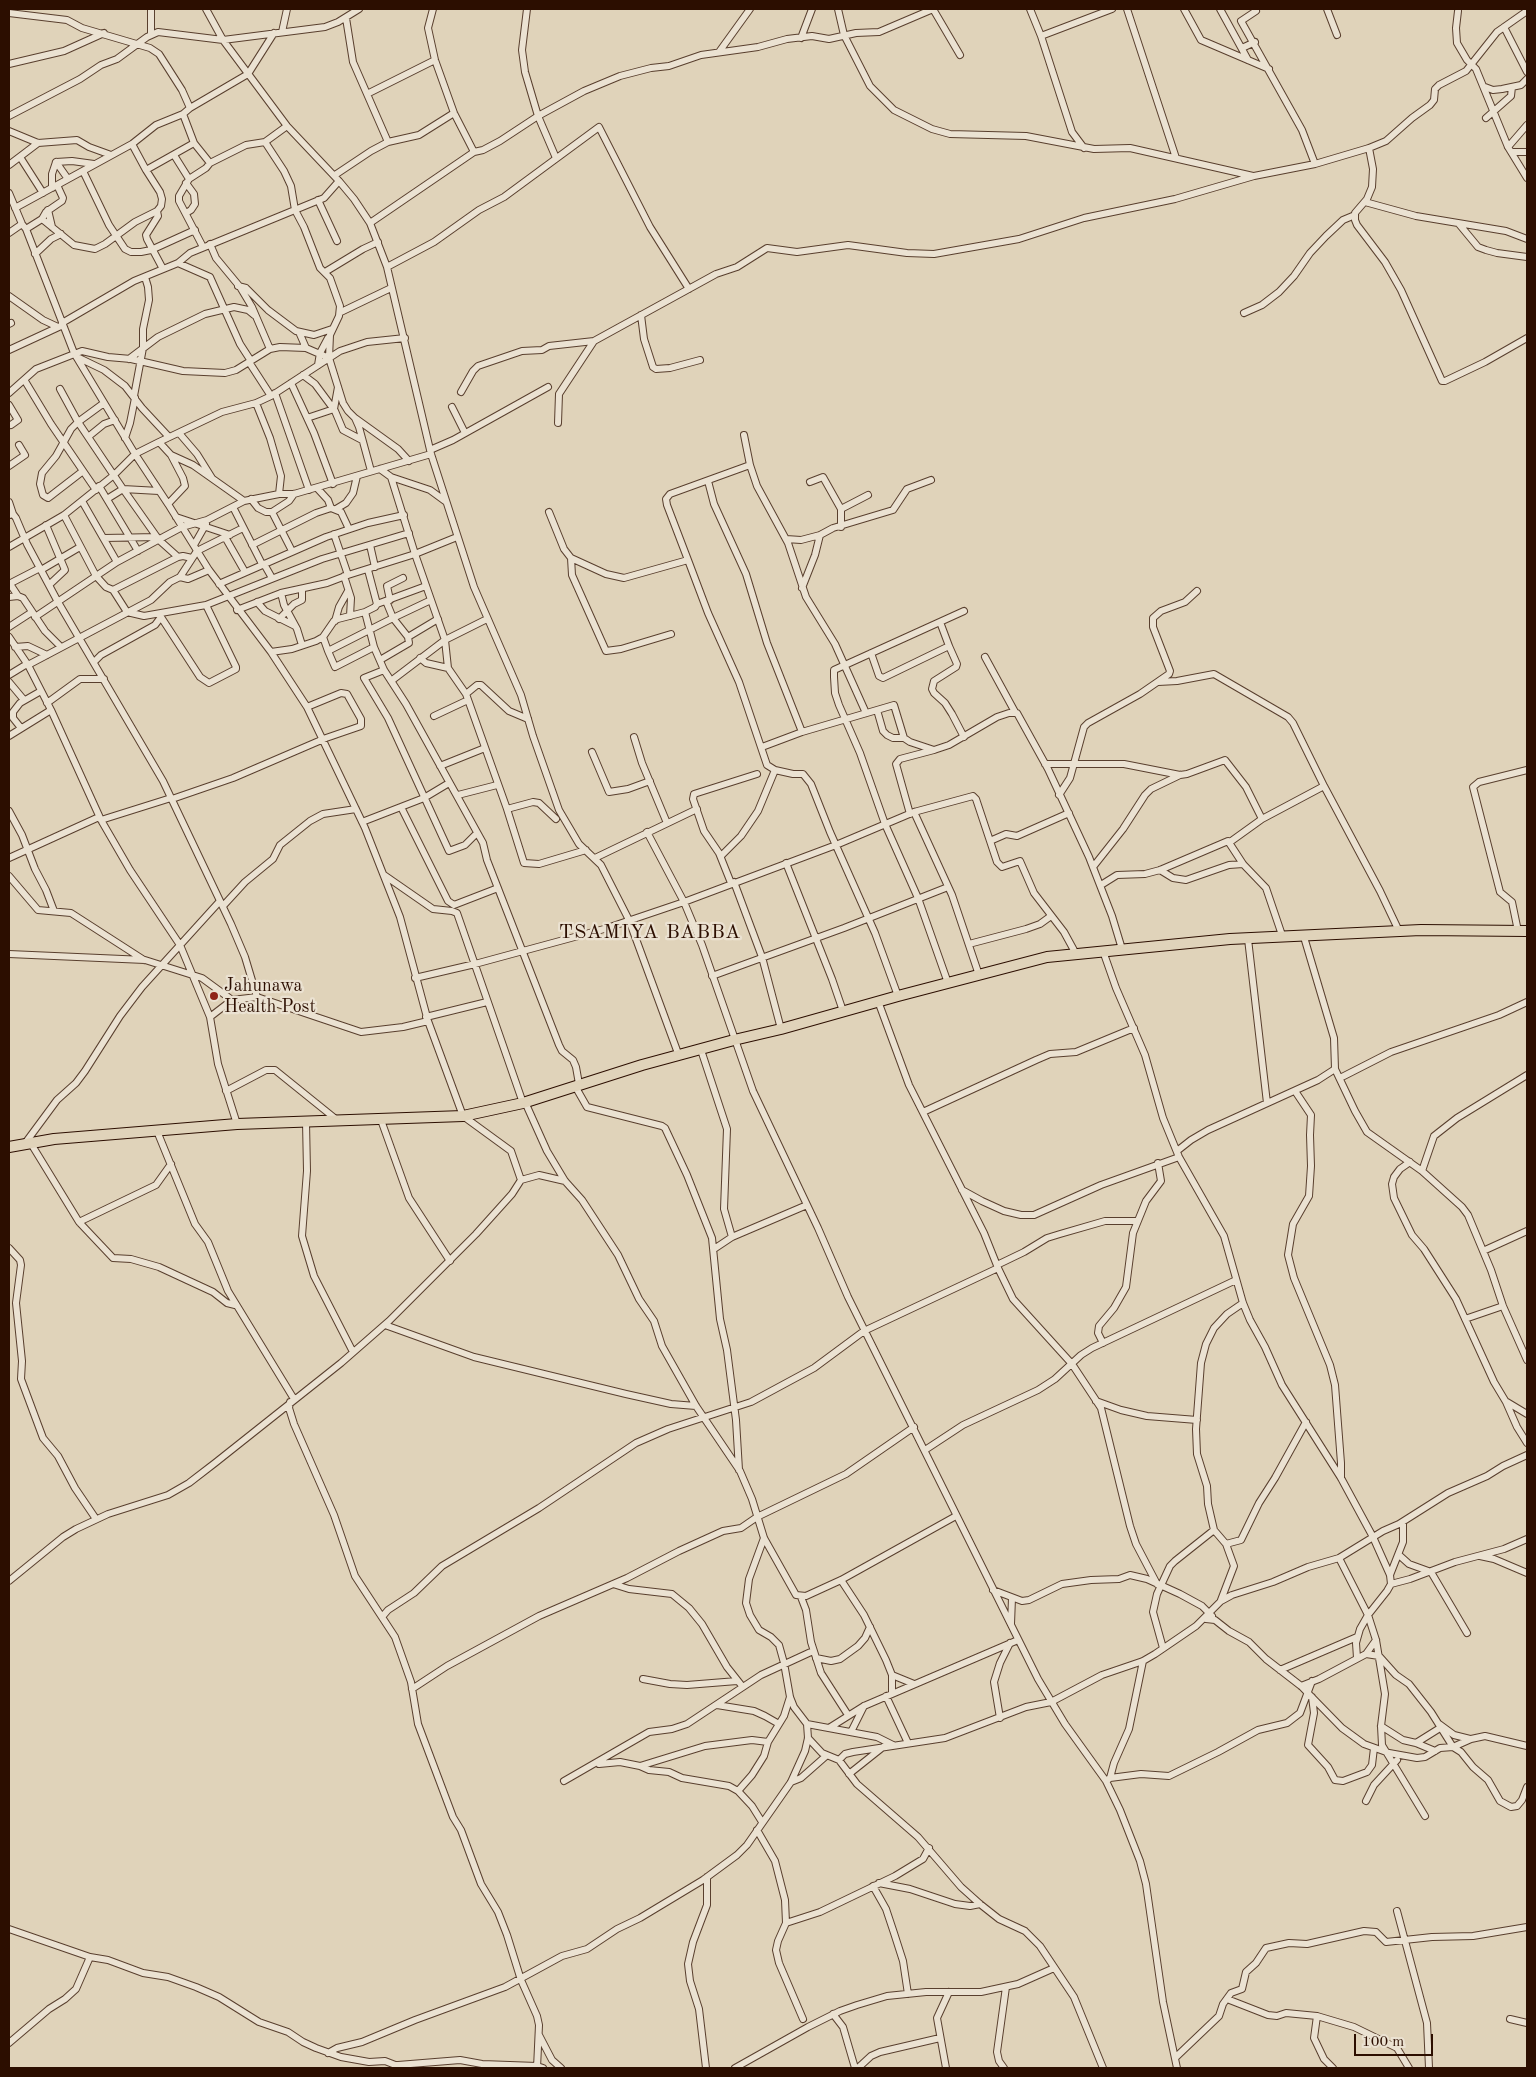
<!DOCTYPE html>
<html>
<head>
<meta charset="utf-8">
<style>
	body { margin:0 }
	#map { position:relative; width:1536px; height:2077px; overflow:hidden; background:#e0d3ba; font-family:"Old Standard TT",serif }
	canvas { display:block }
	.frame { position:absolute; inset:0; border:10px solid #2c0e00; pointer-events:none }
	.scale { position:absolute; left:1354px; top:2034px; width:79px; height:22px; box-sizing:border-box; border:2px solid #2c0e00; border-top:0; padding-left:6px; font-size:15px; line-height:18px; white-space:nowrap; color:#2c0e00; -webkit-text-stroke:4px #ebe2d2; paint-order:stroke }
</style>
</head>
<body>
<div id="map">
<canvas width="1536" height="2077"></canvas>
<div class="frame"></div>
<div class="scale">100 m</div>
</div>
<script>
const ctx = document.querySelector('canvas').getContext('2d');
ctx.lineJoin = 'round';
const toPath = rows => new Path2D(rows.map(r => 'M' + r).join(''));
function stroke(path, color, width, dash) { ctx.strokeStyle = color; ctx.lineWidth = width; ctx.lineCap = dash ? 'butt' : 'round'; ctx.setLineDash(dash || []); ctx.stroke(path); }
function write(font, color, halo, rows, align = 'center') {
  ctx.font = font + ' "Old Standard TT",serif'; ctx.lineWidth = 4.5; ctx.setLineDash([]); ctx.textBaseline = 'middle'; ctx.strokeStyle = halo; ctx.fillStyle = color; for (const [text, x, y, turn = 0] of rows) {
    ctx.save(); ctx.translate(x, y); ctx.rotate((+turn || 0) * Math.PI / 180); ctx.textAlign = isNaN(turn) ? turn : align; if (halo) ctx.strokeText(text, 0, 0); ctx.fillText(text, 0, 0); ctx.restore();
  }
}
const street = toPath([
	[206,9,223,40,287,126,339,181,354,199,370,223,387,267,431,454,474,587,521,695,533,736,559,810,579,844,601,865,629,920,679,1056],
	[433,9,428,28,435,60,454,113,474,152],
	[527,9,522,50,525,72,538,116,556,158],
	[838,9,844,35,870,86,894,110,932,129,950,134,1026,136,1094,149,1130,148,1253,176],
	[933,9,960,55],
	[1030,9,1041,36,1072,132,1084,148],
	[1127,9,1176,158],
	[1184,9,1201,40,1269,69],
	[1220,9,1248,60],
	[1327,9,1337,35],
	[1256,11,1241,21,1302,130,1315,164],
	[1458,11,1456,28,1457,43,1467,60,1476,69,1508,147,1527,178],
	[9,13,67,20,82,28,150,48,159,54,182,90,190,108],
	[346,18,353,62,388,142],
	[1504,27,1527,72],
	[282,32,287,9],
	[151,35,151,9],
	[1041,36,1112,9],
	[801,38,812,9],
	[1242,48,1255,42],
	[719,52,750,9],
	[9,64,64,51,104,33],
	[1485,87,1493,90,1502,89,1521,85,1527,79],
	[367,94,435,60],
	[183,114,194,143,210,163,206,168,189,179,179,196,179,201,203,247],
	[9,116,80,79,101,65,117,59,147,37,158,32,223,40,325,27,338,22,359,9],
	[1486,118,1511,96,1512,87],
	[9,131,38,143,77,140,89,147,111,155],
	[265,142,284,171,291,186,295,210,304,227,320,268,330,278,340,306,339,316,330,335,329,358],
	[132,144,146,170,194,143],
	[1508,147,1527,125],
	[1369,148,1373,169,1372,187,1367,199,1355,213,1355,220,1357,225,1385,262,1401,290,1442,381,1445,381,1485,362,1527,338],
	[1512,152,1527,152],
	[174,155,189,179],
	[20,157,43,193],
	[56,162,68,179],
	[210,163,246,145,265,142,287,126],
	[9,165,38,143],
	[146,170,160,192,162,199,161,206,157,211],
	[83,171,109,225,125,249,131,252,141,252,151,250,195,230],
	[335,175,371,151,388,142,419,135,454,113],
	[52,188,52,174,56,162,72,161,94,164],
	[9,193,22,224,26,229,74,353,135,454,168,504,209,570,271,652,307,707,365,828,400,917,428,1021,463,1116,511,1151,521,1180,512,1194,476,1234,389,1321,341,1363,215,1463,189,1483,168,1495,108,1514,76,1529,63,1537,9,1581],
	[318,200,337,241],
	[1365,202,1416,216,1506,231,1527,239],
	[15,208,132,144,156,125,183,114,190,108,248,74,274,33],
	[48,210,52,227],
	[186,213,191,210,195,204,194,194,186,183],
	[42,219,46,212,62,201,63,198,57,185],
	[370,223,474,152,483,150,500,141,538,116,584,91,620,76,651,68,669,66,701,55,758,47,787,39,812,36,829,39,856,33,879,32,933,9],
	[1459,224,1478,247,1486,250,1497,253,1527,257],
	[26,229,42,219,74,245,95,249,105,244,135,222,157,211,158,216,146,235,147,239,163,269],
	[9,233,22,224],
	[210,244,216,258,240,287,252,307,270,349,280,347,306,348,329,358,343,403,348,411,355,418,359,427,371,471],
	[35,254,51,239,61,234],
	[178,263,210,277,240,344,251,361],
	[387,267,434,242,479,210,504,197,599,127,650,227,689,289],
	[325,272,363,249,378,242],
	[238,286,246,288,268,310,296,331,314,335,332,329],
	[9,296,43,320,58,327],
	[341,312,391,288],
	[1244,313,1262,305,1279,292,1294,276,1310,253,1326,236,1343,220,1355,215],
	[641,315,644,339,653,367,656,369,670,368,700,360],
	[62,323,134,281,178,263,190,253,324,198,339,181],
	[9,324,11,323],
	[299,332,306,348],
	[9,350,63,325],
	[77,357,104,370,125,386,142,408,169,437],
	[129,359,158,337,205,314,234,307,248,310,254,315],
	[249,362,271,396],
	[318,365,320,353,328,338],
	[303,375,315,384,335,411,343,430,362,440],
	[25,381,51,424,96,490],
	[291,383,314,433,333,484],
	[60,389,78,422,123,489,159,540,178,557],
	[461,392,473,371,478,366,522,351,542,350,549,346,594,341,716,274,737,267,767,248,797,252,848,245,907,253,934,254,1019,239,1084,218,1175,199,1254,176,1315,164,1369,148,1386,141,1412,118,1430,105,1434,100,1435,89,1439,85,1466,71,1497,32,1527,11],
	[9,393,36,369,82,351,108,357,131,359,183,371,225,373,236,370,270,349],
	[275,393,309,490],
	[134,396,143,348,143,329,149,300,148,287,145,277],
	[256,403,270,438,281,476,279,494],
	[9,405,18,420,11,425],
	[452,407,465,433],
	[307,418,334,409,338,387],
	[355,418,398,449,409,461],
	[558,423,559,394,594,341],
	[179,433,197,454,212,478],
	[744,435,750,465,757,486,788,543,806,597,835,644,866,713],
	[88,437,104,424,115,420],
	[125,438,130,423,135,398],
	[159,442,222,412,256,403,271,396,340,351,367,342,405,338],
	[430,450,453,440,548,387],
	[9,466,25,455,19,445],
	[380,469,391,477,415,554,445,640,448,668,466,694,507,809,533,802,539,803,556,819],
	[83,471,48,498,43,495,40,484,42,473,56,456,71,429,78,422,104,403],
	[391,477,430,490,445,501],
	[708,481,714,504,746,574,767,643,802,732,894,705,904,738,910,742,934,750,949,745,997,717,1009,713,1017,713,1048,769,1089,857,1112,916,1122,949],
	[810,482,823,477,841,509,841,527],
	[99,486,138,551],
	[317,488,328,500,331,508],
	[107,499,123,489,159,491],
	[251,499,258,508,266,512,272,512,289,501,294,494],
	[82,501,117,562],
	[9,502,13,514],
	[168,504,185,486,183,478,171,455],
	[233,507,262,564],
	[336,509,346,503,353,493,357,476],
	[841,509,868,495],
	[272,512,292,551],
	[549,512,564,549,571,558,606,574,624,578,688,560,667,505,666,499,670,494,750,465],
	[9,515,13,514,16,518,27,544,58,602,163,781,231,924,245,957,257,997],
	[64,515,96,576,106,587,113,590,127,612,144,616,206,605,322,559,409,533],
	[176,517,230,535],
	[46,525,65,570,49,585],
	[334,534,348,575],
	[225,537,245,572],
	[104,538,157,537],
	[786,539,801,540,820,535,833,528,893,510,907,489,931,480],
	[194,545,206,524],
	[252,545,316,513,331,508,341,512,349,529],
	[370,545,375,567],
	[9,547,64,515,114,475,135,454,159,442,171,455,193,465,244,501],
	[571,558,572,575,606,651,621,649,671,634],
	[688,560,708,613,739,682,767,765,775,770,793,774,803,774,811,784,830,832,875,933,898,996],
	[264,564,272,578],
	[41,570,80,547],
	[344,576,351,598,350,616],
	[180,577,197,551,243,528],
	[9,584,40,568],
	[10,584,18,596],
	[219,584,326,537,368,523,404,515],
	[802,588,815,555,820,535],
	[113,590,178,557,183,556,192,558],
	[281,593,284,605,297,629,302,645],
	[9,597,18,596,23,598,45,631,61,647],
	[390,600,387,586,403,578],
	[386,601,393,618,431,600],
	[257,602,265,611,295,626],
	[377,604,426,586],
	[237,610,281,593,327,583,348,575,415,554,457,537],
	[365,612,374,647,384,670,406,704,483,843,487,860,559,1045,562,1051,573,1060,576,1067,579,1084],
	[159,614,200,677,209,683,236,669,236,667,206,605],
	[35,617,117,562,182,527,207,520,244,501,279,494,294,494,431,454],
	[279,619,294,604,302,600,302,589],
	[335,621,339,607,348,591],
	[940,622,949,646],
	[9,627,32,612],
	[9,637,28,665,51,710,101,820,130,870,180,945,210,1017,218,1064,237,1124],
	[323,637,328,651,393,618,408,637,438,619],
	[15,647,28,646,47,655],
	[328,651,335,667,374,647],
	[271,652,292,649,316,641,323,637,334,621,338,619,365,612,375,607,377,604,368,570],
	[871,653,879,676,883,678,949,646,957,664,956,667,934,681,932,689,934,693,945,703,952,714,964,737],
	[985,657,1015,712],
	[420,658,426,663,448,668],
	[380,660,409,643,408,637],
	[94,662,101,655,155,625,161,617],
	[28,665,151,600,170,582,180,577,188,579,209,570],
	[384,670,364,678,388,718,449,851,465,845,477,833],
	[9,675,27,664],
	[391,681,445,640,487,619],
	[9,682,24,700],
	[1158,682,1177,681,1214,674,1288,717,1293,723,1324,786,1380,891,1399,931],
	[466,694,477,685,481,685,509,711,528,719],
	[47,703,80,679,104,679],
	[877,710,883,731,887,735,893,738,904,738],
	[434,716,468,700],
	[21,728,13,718,13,712,20,703,41,691],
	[9,736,51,710],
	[634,737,642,763,667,823],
	[762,747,802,732],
	[592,752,609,792,628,789,650,781],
	[1045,764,1124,764,1180,775,1187,774,1225,760,1246,787,1262,819],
	[440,766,485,748],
	[458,795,497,785],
	[1059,795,1070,778,1084,727,1088,723,1140,694,1169,674,1170,671,1153,627,1153,618,1161,611,1185,602,1197,591],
	[172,799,233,778,326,738,361,726,361,719,347,694,341,693,307,707],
	[401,807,448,901,454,905,498,888],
	[507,809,524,863,539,864,586,850],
	[9,811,22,835,35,869,46,890,54,911],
	[914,812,952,895,979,975],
	[910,814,896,764,900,759,934,750],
	[101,820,171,798],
	[362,822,424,798,449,783],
	[647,832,684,902,702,945,753,1091,818,1228,848,1297,1038,1679,1065,1724,1106,1781,1120,1810,1140,1861,1146,1884,1163,2002,1177,2068],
	[990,841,1006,834,1017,836,1069,813],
	[1230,842,1262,819,1324,786],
	[721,856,741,836,758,811,775,770],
	[9,858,99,817],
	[595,858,697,809],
	[786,863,832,979,843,1011],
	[1093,867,1123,829,1145,795,1151,789,1180,775],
	[1160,870,1173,878,1186,880,1229,865,1243,864],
	[384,875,433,909,452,911,457,913,523,1103],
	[9,876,38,910,71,913,144,960],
	[734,882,762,957,781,1029],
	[731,883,719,853,704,831,693,799,694,794,757,774],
	[1101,885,1117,875,1145,874,1160,870,1228,841,1243,864,1266,888,1283,938],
	[223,906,245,882,273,859,280,845,310,821,323,814,356,809],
	[1518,931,1512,902,1500,892,1473,787,1479,782,1527,770],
	[1304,937,1334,1038,1335,1069,1355,1111,1367,1132,1422,1171,1462,1207,1468,1215,1491,1270,1503,1306,1527,1360],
	[1248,939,1267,1103],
	[969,944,1026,929,1040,924,1051,916],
	[1103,951,1116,988,1145,1055,1163,1118,1179,1157,1224,1236,1243,1303,1250,1320,1265,1347,1282,1385,1341,1478,1373,1537,1390,1575,1391,1584,1387,1591,1368,1615,1360,1629,1356,1643,1357,1658],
	[9,954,145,960,202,978,232,1000],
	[712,976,844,928,948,887],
	[415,978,475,964,604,929,684,902,836,845,914,812,973,796,976,799,997,862,1002,867,1020,861,1034,893,1064,932,1076,954],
	[948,983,918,898,885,824,860,753,839,705,835,693,834,677,834,670,964,611],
	[878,1001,909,1085,984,1233,998,1268,1013,1299,1072,1364,1101,1408,1130,1526,1136,1544,1157,1584],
	[210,1017,232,1000,257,997,361,1032,403,1027,428,1021],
	[426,1017,487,1002],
	[701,1050,727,1129,724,1209,732,1237],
	[1340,1078,1391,1052,1499,1015,1527,1002],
	[575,1086,587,1107,662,1126,665,1128,687,1175,712,1238,720,1319,727,1350,736,1420,739,1470],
	[226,1091,266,1070,275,1070,337,1120],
	[1295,1091,1311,1115,1310,1135,1311,1166,1309,1196,1293,1224,1288,1255,1294,1278,1330,1365,1335,1385,1341,1463,1341,1478],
	[525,1102,547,1151,565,1181,582,1200,618,1255,639,1299,654,1321,662,1346,696,1406,740,1471,752,1499,764,1538,796,1595,806,1596,841,1580,956,1516],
	[923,1112,1036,1060,1050,1054,1076,1052,1134,1028],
	[381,1120,409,1198,450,1261],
	[306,1122,307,1171,302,1236,314,1276,353,1352],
	[157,1131,195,1224,208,1242,228,1291,294,1399],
	[26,1142,57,1100,76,1083,85,1071,120,1016,142,987,220,901],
	[30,1142,79,1222,113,1258,131,1259,159,1267,213,1292,227,1303,235,1305],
	[1177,1151,1191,1140,1208,1130,1318,1080,1335,1069],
	[1410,1162,1400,1169,1394,1177,1392,1184,1394,1198,1412,1235,1424,1249,1456,1299,1494,1382,1506,1402,1517,1427,1527,1443],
	[1422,1171,1434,1136,1457,1118,1527,1075],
	[521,1180,539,1175,565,1181],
	[962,1190,982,1201,1004,1211,1021,1215,1034,1215,1101,1185,1179,1157],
	[79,1222,156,1185,171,1164],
	[9,1248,20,1260,21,1265,16,1303,22,1361,21,1379,43,1438,58,1456,75,1488,96,1519],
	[714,1249,732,1237,807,1205],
	[1483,1251,1527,1231],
	[997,1265,1024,1252,1047,1238,1060,1234,1105,1221,1137,1221],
	[1465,1319,1503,1306],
	[385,1325,474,1357,626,1394,671,1404,696,1406],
	[1103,1343,1098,1333,1099,1326,1114,1308,1126,1287,1133,1233,1146,1201,1161,1181,1158,1163],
	[1096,1401,1121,1410,1147,1416,1197,1420],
	[290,1402,289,1408,294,1424,334,1515,355,1576,395,1637,411,1682,418,1724,453,1817,461,1830,481,1884,498,1912,507,1935,521,1980,537,2016,539,2025,537,2068],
	[1507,1402,1527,1414],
	[925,1450,963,1425,1038,1390,1055,1379,1081,1355,1092,1348,1236,1280],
	[1226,1544,1241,1540,1259,1503,1275,1478,1306,1422],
	[1399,1555,1409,1564,1431,1572,1467,1633],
	[1480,1556,1494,1559,1527,1573],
	[1339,1558,1368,1615,1376,1640,1385,1694,1381,1726,1382,1745,1425,1816],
	[1390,1575,1403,1542,1403,1522],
	[841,1580,864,1615,886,1660,892,1675,892,1693],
	[613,1584,629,1589,672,1594,689,1608,702,1624,727,1667,742,1686],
	[1391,1584,1410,1579,1455,1562,1504,1549,1527,1539],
	[993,1590,1022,1601,1029,1600,1062,1584,1091,1580,1119,1579,1130,1575,1147,1579,1180,1594,1202,1606,1212,1616],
	[801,1597,806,1610,811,1642,821,1673,848,1715],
	[1221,1600,1234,1566,1226,1544,1214,1530,1208,1504,1207,1486,1197,1454,1196,1429,1201,1363,1206,1344,1214,1328,1227,1314,1243,1303],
	[382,1617,388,1610,414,1593,442,1566,539,1508,636,1443,668,1429,751,1402,814,1368,864,1331,998,1268],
	[1206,1619,1215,1620,1229,1631,1249,1642,1266,1659,1301,1686,1342,1728,1364,1744,1389,1753,1417,1758,1425,1757,1440,1748,1453,1747,1471,1739,1485,1736,1527,1746],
	[1011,1624,1012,1598],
	[1163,1648,1153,1612,1157,1594,1170,1566,1175,1561,1214,1530],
	[1366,1654,1379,1656,1396,1675,1409,1684,1431,1712,1453,1747,1461,1752,1473,1767,1488,1780,1500,1801,1511,1807,1517,1806,1522,1800,1527,1787],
	[816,1658,831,1661,840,1659,858,1646,865,1638,870,1627],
	[1280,1670,1357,1637],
	[892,1675,914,1684],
	[643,1679,670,1684,687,1685,737,1681],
	[1301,1686,1319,1679,1366,1654,1376,1640],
	[412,1689,447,1666,539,1616,627,1578,679,1551,723,1531,741,1528,757,1517,846,1474,914,1427],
	[886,1696,908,1743],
	[1312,1697,1314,1713,1308,1745,1328,1767,1335,1780,1343,1781,1367,1772,1372,1765,1374,1748],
	[717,1705,754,1711,765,1716,779,1724],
	[1000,1718,994,1682,1000,1663,1010,1643],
	[807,1724,877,1737,893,1745],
	[1439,1724,1454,1735,1470,1739],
	[1381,1726,1403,1740,1416,1743,1435,1751],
	[829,1728,864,1706,1018,1640],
	[851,1732,864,1706],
	[808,1738,822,1753,839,1760,857,1784,918,1837,961,1887,980,1904,999,1919,1025,1931,1040,1946,1074,1997,1103,2068],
	[1416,1743,1440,1728],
	[839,1760,845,1754,853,1752,945,1738,1026,1707,1051,1702,1102,1675,1143,1661,1155,1654,1196,1626,1221,1601,1232,1595,1273,1582,1308,1567,1339,1558,1383,1531,1399,1524,1448,1493,1487,1476,1503,1466,1527,1455],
	[599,1764,620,1762,640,1766,649,1770,669,1772,682,1778,729,1786,738,1791,752,1806,762,1822],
	[640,1766,705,1746,752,1740,768,1742],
	[849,1774,883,1747],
	[1110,1778,1114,1763,1129,1729,1143,1661],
	[564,1781,649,1732,672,1729,687,1724,761,1675,813,1651],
	[1106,1781,1110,1778,1141,1774,1169,1776,1218,1752,1258,1730,1287,1723,1300,1713,1312,1681],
	[791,1782,801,1778,826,1756],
	[738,1791,752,1775,764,1756,768,1742,784,1716,790,1697],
	[1366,1801,1374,1785,1397,1760],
	[757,1830,775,1861,785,1900,786,1923,778,1941,776,1950,779,1963,803,2019],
	[879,1883,910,1889,955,1904,970,1906,980,1904],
	[873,1886,886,1909,894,1933,903,1961,908,1994],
	[1397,1911,1427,2023,1429,2068],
	[786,1923,820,1912,895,1876,923,1859,929,1848],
	[9,1929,90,1957,108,1960,143,1973,168,1977,196,1987,219,1997,259,2022,288,2032,303,2042,316,2048,341,2057,369,2062,385,2061,403,2068],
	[1227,1999,1268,2015,1277,2016,1286,2013,1317,2016,1354,2027,1397,2048,1409,2068],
	[833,2014,843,2027,855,2068],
	[1317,2016,1314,2038,1324,2059,1333,2068],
	[1510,2019,1527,2023],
	[539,2035,552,2060,561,2068],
	[9,2043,49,2009,65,1999,76,1989,90,1957],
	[328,2053,337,2048,362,2042,415,2020,505,1987,562,1956,587,1949,617,1929,640,1918,703,1880,737,1855,747,1845,791,1782,805,1751,808,1738,807,1724,794,1707,790,1697,784,1663,779,1645,771,1637,759,1630,750,1615,746,1603,749,1579,764,1538],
	[1176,2057,1219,2016,1223,2004,1231,1993,1242,1989,1246,1972,1256,1963,1266,1948,1289,1943,1307,1944,1364,1931,1376,1932,1386,1942,1432,1937,1473,1936,1527,1927],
	[398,2065,460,2060,482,2064,537,2066,543,2068],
	[706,2068,699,2009,690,1981,688,1964,693,1942,707,1905,707,1877],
	[735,2068,808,2027,840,2011,857,2005,887,1996,926,1992,981,1992,1018,1984,1054,1968],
	[858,2068,871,2056,880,2052,940,2038],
	[946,2068,937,2018,949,1992],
	[1004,2068,999,2061,997,2052,1006,1987]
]);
const primary = toPath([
	[9,1147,54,1139,237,1124,463,1116,523,1103,642,1065,734,1040,781,1029,898,996,1047,957,1230,939,1421,930,1527,931]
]);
stroke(street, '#593f2e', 8);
stroke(primary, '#2c0e00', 12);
stroke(street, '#ebe2d2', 6);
stroke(primary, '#e0d3ba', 10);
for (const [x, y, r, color] of [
	[214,996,5,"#8f2418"]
]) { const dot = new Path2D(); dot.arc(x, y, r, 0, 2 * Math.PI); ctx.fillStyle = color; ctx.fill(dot); stroke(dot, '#ebe2d2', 2); }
write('18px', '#2c0e00', '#ebe2d2', [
	["Jahunawa",224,986],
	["Health Post",224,1007]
], 'left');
ctx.letterSpacing = '1px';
write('20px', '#2c0e00', '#ebe2d2', [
	["TSAMIYA BABBA",650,933]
]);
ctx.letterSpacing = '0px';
</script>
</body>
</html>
